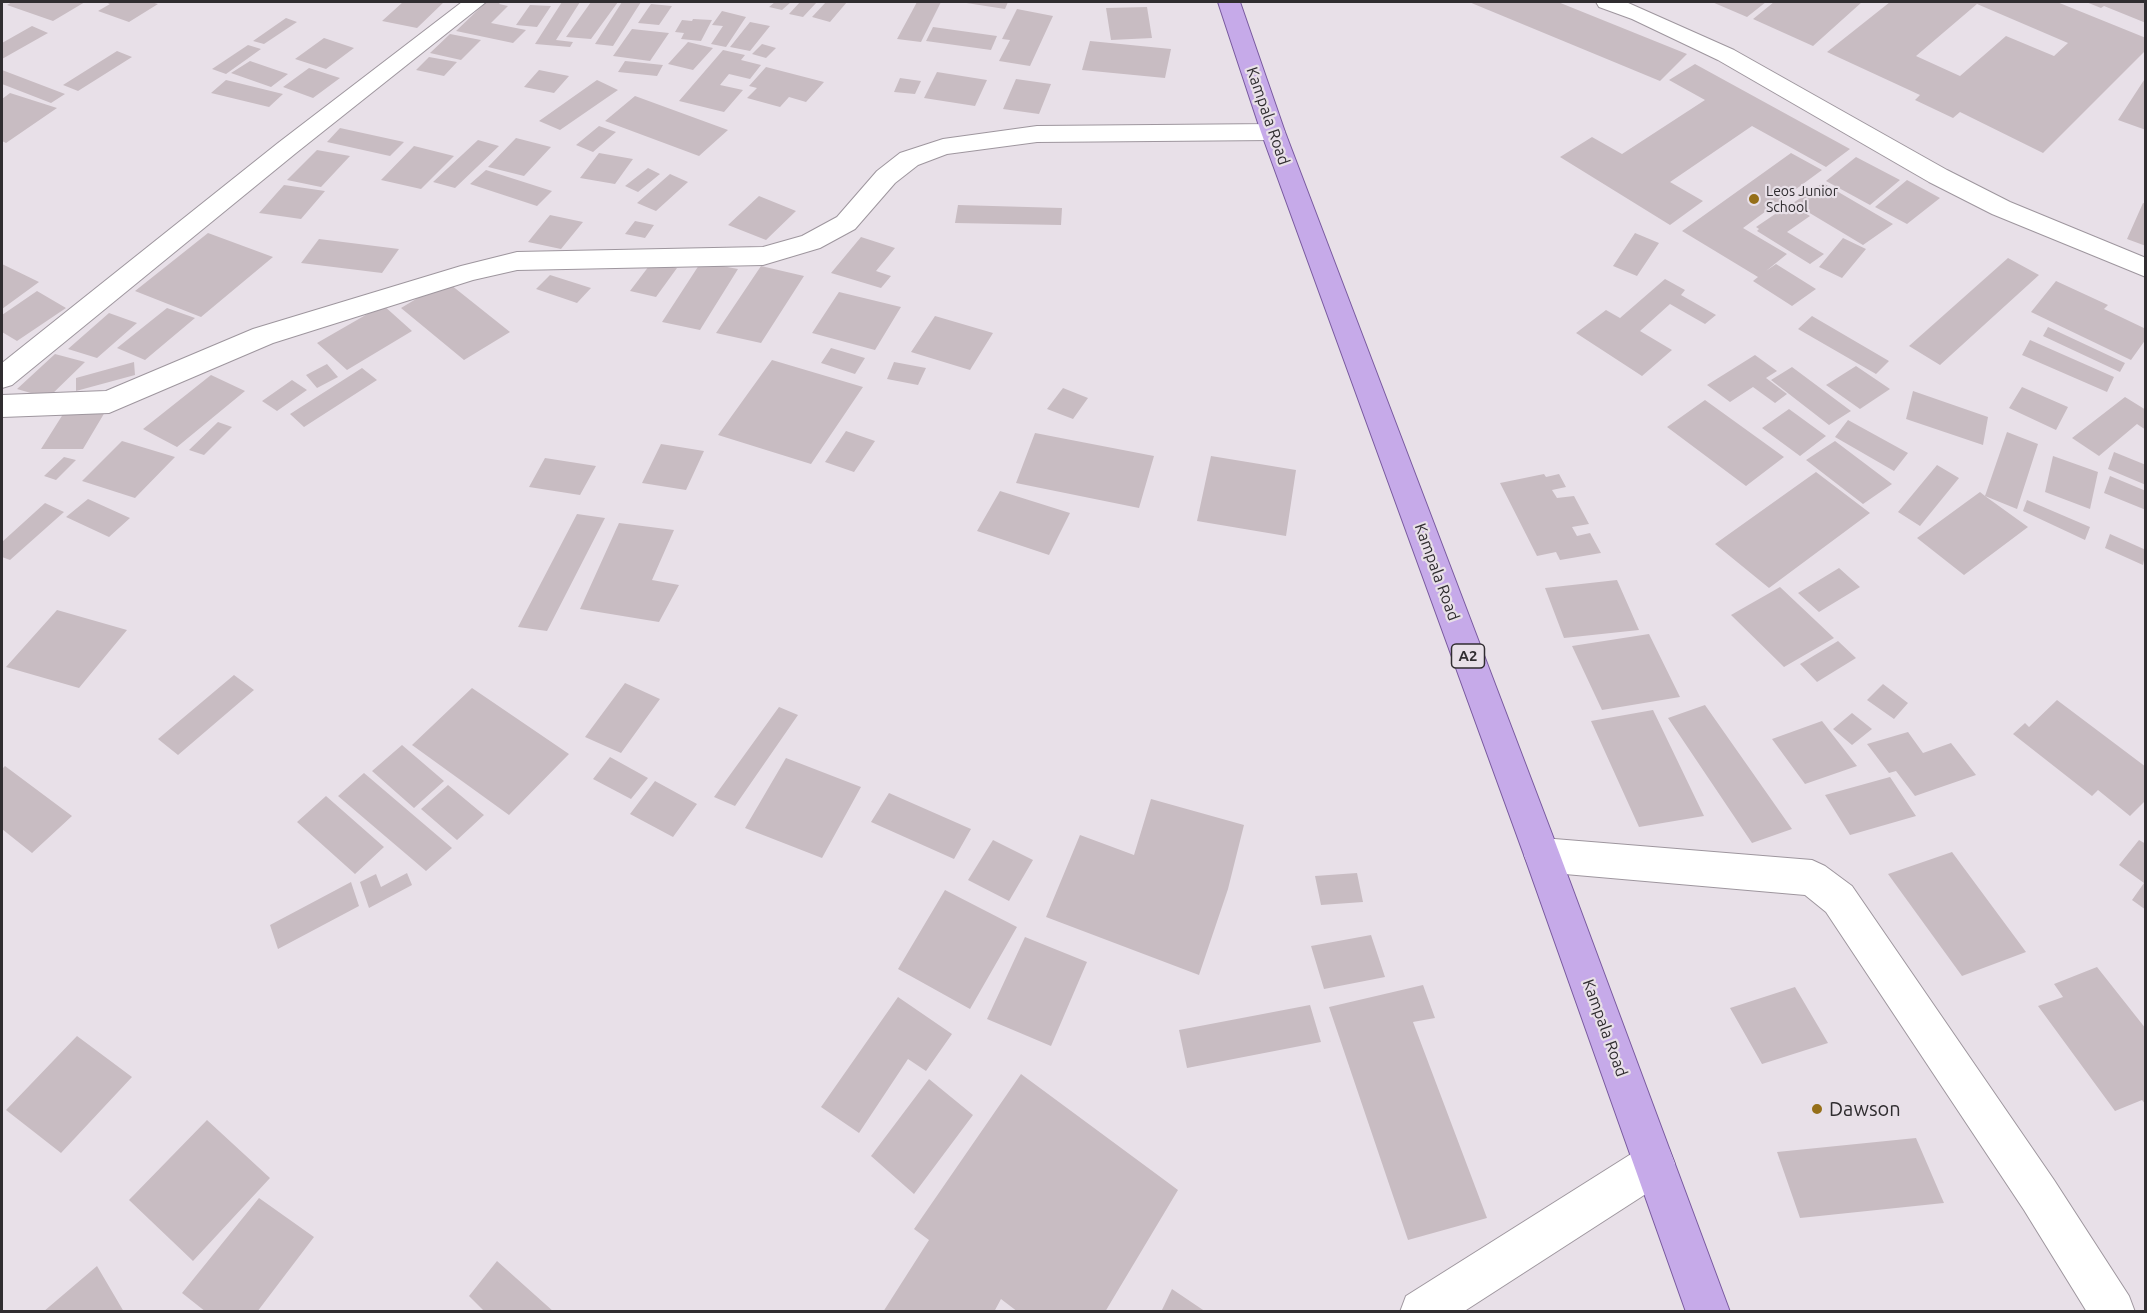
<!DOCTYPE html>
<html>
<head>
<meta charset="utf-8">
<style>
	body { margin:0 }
	#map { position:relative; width:2147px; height:1313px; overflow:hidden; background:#e8e0e8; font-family:Ubuntu,sans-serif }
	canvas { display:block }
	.frame { position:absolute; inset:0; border:3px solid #302d30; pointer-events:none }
</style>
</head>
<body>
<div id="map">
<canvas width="2147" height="1313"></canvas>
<div class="frame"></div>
</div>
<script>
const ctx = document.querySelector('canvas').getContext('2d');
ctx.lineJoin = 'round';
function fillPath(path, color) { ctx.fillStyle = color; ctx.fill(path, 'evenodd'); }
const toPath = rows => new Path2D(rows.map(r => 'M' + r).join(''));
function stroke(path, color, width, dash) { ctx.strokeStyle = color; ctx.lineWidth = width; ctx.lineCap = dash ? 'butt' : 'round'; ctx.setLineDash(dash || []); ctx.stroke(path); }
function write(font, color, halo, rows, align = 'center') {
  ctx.font = font + ' Ubuntu,sans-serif'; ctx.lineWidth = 4.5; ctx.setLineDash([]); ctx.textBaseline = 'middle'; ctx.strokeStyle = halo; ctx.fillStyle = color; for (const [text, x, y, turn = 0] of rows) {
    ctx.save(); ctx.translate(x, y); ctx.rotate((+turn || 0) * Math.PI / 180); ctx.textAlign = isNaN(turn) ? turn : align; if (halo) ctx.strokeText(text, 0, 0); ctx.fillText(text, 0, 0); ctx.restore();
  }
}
fillPath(toPath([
	[12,2,85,2,53,21,7,5],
	[105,2,151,2,158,4,129,22,98,11,110,4],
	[403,2,444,2,417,28,382,21],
	[486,2,501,2,499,4,508,6,491,23,526,30,513,43,456,31],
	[562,2,580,2,556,40,573,42,570,47,535,44],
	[591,2,618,2,591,39,566,37],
	[622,2,641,2,613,46,595,44],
	[775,2,791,2,782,10,769,7],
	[800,2,817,2,803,17,789,14],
	[826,2,847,2,830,22,812,17],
	[917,2,941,2,921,42,897,39],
	[960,2,1008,2,1005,9],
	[1469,2,1558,2,1687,54,1660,81],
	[1712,2,1766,2,1747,17],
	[1774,2,1862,2,1813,46,1753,19],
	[1890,2,2057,2,2146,38,2146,50,2043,153,1960,112,1953,118,1915,100,1920,95,1827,52],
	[1977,4,2068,43,2054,56,2006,36,1960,76,1916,56],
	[2086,2,2146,2,2146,23,2104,6,2101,8],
	[651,4,672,6,659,25,638,23],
	[530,5,551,6,537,27,516,25],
	[1147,7,1152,38,1111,40,1106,8],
	[1017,9,1053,16,1030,66,999,61,1010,40,1002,39],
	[722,11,746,17,726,47,711,44,723,26,712,25],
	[286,18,297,22,264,44,253,41],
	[693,19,712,20,701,41,681,39,684,33,675,32,682,20,692,21],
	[750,22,770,26,750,51,730,47],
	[32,26,48,33,2,59,2,43],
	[933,27,997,36,991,50,926,41],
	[632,29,669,33,650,61,613,56],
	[450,34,481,40,461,60,430,53],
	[324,38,354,48,326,69,295,59],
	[1090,41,1171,49,1165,78,1082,70],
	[688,42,713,48,693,70,668,64],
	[762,44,776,48,766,58,752,54],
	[248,45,261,49,226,74,212,69],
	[723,50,745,55,741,60,761,65,750,79,729,74,720,85,743,90,724,112,679,101],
	[117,51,132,57,78,91,63,85],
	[429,57,457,62,444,76,416,70],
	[250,61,288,74,271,87,231,73],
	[625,61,663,65,657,76,618,72],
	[1695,64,1850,149,1826,167,1752,126,1670,182,1703,201,1670,225,1560,157,1592,137,1622,154,1705,100,1669,80],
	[766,67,824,82,806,102,789,97,780,107,747,98,757,88,749,86],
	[309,68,340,78,313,98,283,87],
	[2,70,65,94,51,103,2,84],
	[539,70,569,76,554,93,524,87],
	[937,72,987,80,975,106,924,98],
	[2146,77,2146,130,2118,120],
	[900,78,921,81,915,94,894,92],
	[1016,79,1051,84,1039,114,1003,109],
	[226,80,283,94,269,107,211,93],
	[597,80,618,90,560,130,539,121],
	[10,93,57,108,6,143,2,141,2,99],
	[635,96,728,130,699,156,605,121],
	[599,126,616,132,593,152,576,145],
	[340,128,404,142,390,156,327,142],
	[516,138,551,147,524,176,488,167],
	[478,140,499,146,455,188,433,182],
	[414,146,454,156,421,189,381,180],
	[317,150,350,156,321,187,287,180],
	[599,153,633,159,615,184,580,178],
	[1791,153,1822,170,1743,228,1787,254,1766,271,1776,264,1816,289,1792,306,1753,281,1758,277,1682,231],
	[1856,157,1900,180,1870,205,1826,181],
	[648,168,660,174,638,192,625,186],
	[486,170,552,191,537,206,470,184],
	[670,174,688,182,656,211,637,203],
	[1907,180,1940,198,1907,224,1875,207],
	[1823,183,1893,224,1863,245,1793,203],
	[284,185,325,191,301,219,259,213],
	[759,196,796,211,766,240,728,225],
	[2143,203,2146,204,2146,246,2127,239],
	[1790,204,1810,216,1787,232,1824,254,1810,264,1757,231,1759,229,1756,227],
	[958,205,1062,208,1061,225,955,223],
	[550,215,583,222,561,249,528,242],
	[635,221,654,225,645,238,625,234],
	[208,233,273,257,201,317,135,291],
	[1635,233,1659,243,1637,276,1613,266],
	[861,237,895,248,876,271,891,276,881,288,831,273],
	[1843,238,1866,249,1842,278,1819,267],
	[319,239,399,249,382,273,301,263],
	[2008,258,2039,275,1940,365,1909,346],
	[652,262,677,268,656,297,630,291],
	[701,262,738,269,700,330,662,322],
	[2,264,39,282,2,309],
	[761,266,804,276,761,343,716,333],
	[550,275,591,288,577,303,536,289],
	[1665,279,1685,290,1681,295,1716,315,1705,324,1670,304,1640,331,1672,350,1642,376,1576,333,1606,310,1620,318],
	[446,281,510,332,464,360,401,308],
	[2056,281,2108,305,2104,309,2146,329,2146,339,2131,360,2031,312],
	[37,291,66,308,17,341,2,332,2,315],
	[839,292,901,307,875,350,812,333],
	[383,305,412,331,347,370,317,343],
	[167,308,195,318,145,360,117,348],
	[109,313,137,323,97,358,68,349],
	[935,316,993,333,970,370,911,352],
	[1812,316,1889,361,1876,374,1798,329],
	[2048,327,2125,363,2120,372,2043,336],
	[2030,340,2114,377,2107,392,2022,355],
	[831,348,865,358,855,374,821,363],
	[55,354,85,362,48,398,17,389],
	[1755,355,1777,371,1766,378,1787,394,1775,403,1753,387,1730,402,1707,385],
	[772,360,863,387,811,464,718,435],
	[134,362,135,375,76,391,76,378],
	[894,362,926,368,918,385,887,379],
	[327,364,338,377,317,388,306,375],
	[1856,366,1890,389,1860,409,1826,385],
	[1792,367,1851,411,1829,425,1771,380],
	[362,368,377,380,304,427,290,414],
	[211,375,245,391,177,447,143,429],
	[292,380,307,390,277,411,262,401],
	[2022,387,2068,407,2056,430,2009,408],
	[1063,388,1088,398,1073,419,1047,409],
	[1913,391,1988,417,1983,445,1906,419],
	[2125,397,2146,410,2146,430,2137,424,2099,456,2072,438],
	[1705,400,1784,457,1746,486,1667,427],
	[1789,409,1826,436,1800,456,1762,428],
	[65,411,105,412,83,449,41,449],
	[1848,420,1908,453,1894,471,1835,437],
	[218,422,232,427,204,455,189,450],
	[846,431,875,441,854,472,825,462],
	[2007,432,2038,444,2017,509,1985,496,2028,527,1964,575,1917,538,1980,492,1985,496],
	[1035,433,1154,456,1139,508,1016,483],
	[122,441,175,457,135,498,82,481],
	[1835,441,1892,484,1863,504,1806,460],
	[661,444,704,451,686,490,642,483],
	[2114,452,2146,465,2146,485,2108,469],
	[1211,456,1296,470,1286,536,1197,521],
	[2053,456,2098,472,2090,509,2045,492],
	[64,457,76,460,56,480,44,476],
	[545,458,596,466,580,495,529,487],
	[1937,465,1959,478,1920,526,1898,512],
	[1816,472,1870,513,1769,588,1715,544],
	[1544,474,1546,477,1559,474,1566,487,1552,490,1557,498,1574,496,1589,524,1572,527,1577,536,1590,533,1601,553,1560,560,1556,552,1537,556,1500,483],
	[2110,476,2146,491,2146,510,2104,493],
	[1000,491,1070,513,1049,555,977,531],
	[88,499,130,518,109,537,66,517],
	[2027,500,2090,527,2085,540,2023,511],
	[45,503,64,512,10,560,2,557,2,542],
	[577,514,605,518,547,631,518,627],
	[619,523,674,530,652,580,679,585,659,622,580,609],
	[2110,534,2146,550,2143,565,2105,548],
	[1839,568,1860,587,1819,612,1798,593],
	[1617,580,1639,630,1564,638,1545,588],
	[1780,587,1834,638,1784,667,1731,615],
	[57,610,127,630,79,688,6,667],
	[1649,634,1680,697,1602,710,1572,646],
	[1838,641,1856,658,1817,682,1800,664],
	[234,675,254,690,178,755,158,739],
	[625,683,660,699,621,753,585,737],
	[1883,684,1908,703,1894,719,1867,700],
	[472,688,569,754,509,815,412,745],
	[2057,700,2146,767,2146,800,2130,816,2098,790,2092,796,2013,734,2025,723,2029,727],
	[1705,705,1792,829,1752,843,1668,718],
	[779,707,798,715,735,806,714,797],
	[1653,710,1704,816,1639,827,1591,721],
	[1852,713,1872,729,1852,745,1833,729],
	[1822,721,1857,766,1805,784,1772,739],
	[1908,732,1923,753,1951,743,1976,775,1915,796,1896,771,1889,773,1867,744],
	[402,745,444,781,414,808,372,771],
	[610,757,648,778,631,799,593,779],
	[786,758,861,787,822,858,745,828],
	[5,766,72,816,32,853,2,829,2,769],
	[364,773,452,848,426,871,338,796],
	[1890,777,1916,816,1850,835,1825,795],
	[655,781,697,804,673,837,630,814],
	[448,785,484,815,457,840,421,809],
	[889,793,971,829,954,859,871,822],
	[326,796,384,847,355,874,297,822],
	[1151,799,1244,825,1228,889,1199,975,1046,917,1080,835,1134,855],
	[993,840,1033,860,1009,901,968,880],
	[2139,840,2146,844,2146,910,2132,900,2144,883,2119,865],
	[1952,852,2026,952,1962,976,1888,874],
	[407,873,412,885,369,908,360,882,376,874,381,887],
	[1357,873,1363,902,1321,905,1315,876],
	[351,882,359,906,278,949,270,925],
	[945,890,1017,927,970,1009,898,969],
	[1371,935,1385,977,1324,989,1311,946],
	[1025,937,1087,962,1051,1046,987,1019],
	[2097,967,2146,1029,2146,1105,2142,1100,2115,1111,2038,1006,2063,997,2054,984],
	[1423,985,1435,1018,1413,1022,1487,1218,1408,1240,1329,1007],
	[1795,987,1828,1043,1762,1064,1730,1008],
	[898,997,952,1034,926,1071,908,1059,859,1133,821,1107],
	[1310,1005,1321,1042,1187,1068,1179,1030],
	[77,1036,132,1077,61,1153,6,1110],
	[1021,1074,1178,1190,1105,1312,1018,1312,1001,1299,994,1312,883,1312,929,1240,914,1229],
	[929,1079,973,1115,914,1194,871,1156],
	[207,1120,270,1178,193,1261,129,1200],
	[1916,1138,1944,1203,1800,1218,1777,1152],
	[259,1198,314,1237,257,1312,206,1312,182,1293],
	[497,1261,554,1312,485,1312,469,1296],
	[97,1266,124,1312,43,1312],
	[1172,1289,1206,1312,1161,1312]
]), '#c8bcc2');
const minor = toPath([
	[462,2,486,2,296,153,12,385,2,388,2,363,278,143,462,2],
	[1596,2,1626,2,1734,50,1947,170,2010,202,2146,258,2146,277,1992,214,1929,182,1718,60,1632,19,1599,7,1596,2],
	[1273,124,1282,127,1285,132,1282,137,1273,140,1037,142,947,154,918,165,895,183,855,229,820,248,763,265,517,270,473,280,273,343,109,413,2,417,2,395,106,391,253,329,461,266,517,252,763,247,802,236,837,217,877,171,900,153,943,139,1037,126,1273,124],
	[1542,838,1812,860,1825,866,1852,886,2054,1180,2129,1296,2135,1312,2087,1312,2024,1210,1826,912,1805,895,1542,872,1529,867,1524,855,1529,843,1542,838],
	[1654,1143,1669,1149,1675,1164,1669,1179,1463,1312,1400,1312,1406,1296,1639,1149,1654,1143]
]);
const major = toPath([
	[1218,2,1240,2,1285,132,1560,855,1730,1312,1686,1312,1524,855,1261,132,1218,2]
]);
stroke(minor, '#9e969e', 2);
stroke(major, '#795a9f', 2);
fillPath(minor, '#fff');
fillPath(major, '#c6aae9');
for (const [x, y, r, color] of [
	[1754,199,6,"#956f19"],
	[1817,1109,6,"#956f19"]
]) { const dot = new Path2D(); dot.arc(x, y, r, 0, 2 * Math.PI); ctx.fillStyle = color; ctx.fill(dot); stroke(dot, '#e8e0e8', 2); }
write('14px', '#302d30', '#e8e0e8', [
	["Leos Junior",1766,191],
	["School",1766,207]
], 'left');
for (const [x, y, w] of [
	[1468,656,33]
]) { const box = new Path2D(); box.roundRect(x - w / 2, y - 12, w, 24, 4.5); ctx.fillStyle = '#e8e0e8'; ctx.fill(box); stroke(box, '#302d30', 1.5); }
write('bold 15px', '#302d30', null, [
	["A2",1468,656]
]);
write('16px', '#302d30', '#e8e0e8', [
	["Kampala Road",1268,116,71],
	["Kampala Road",1437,572,70],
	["Kampala Road",1605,1028,70]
]);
write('20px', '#302d30', '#e8e0e8', [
	["Dawson",1829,1109]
], 'left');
</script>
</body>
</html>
